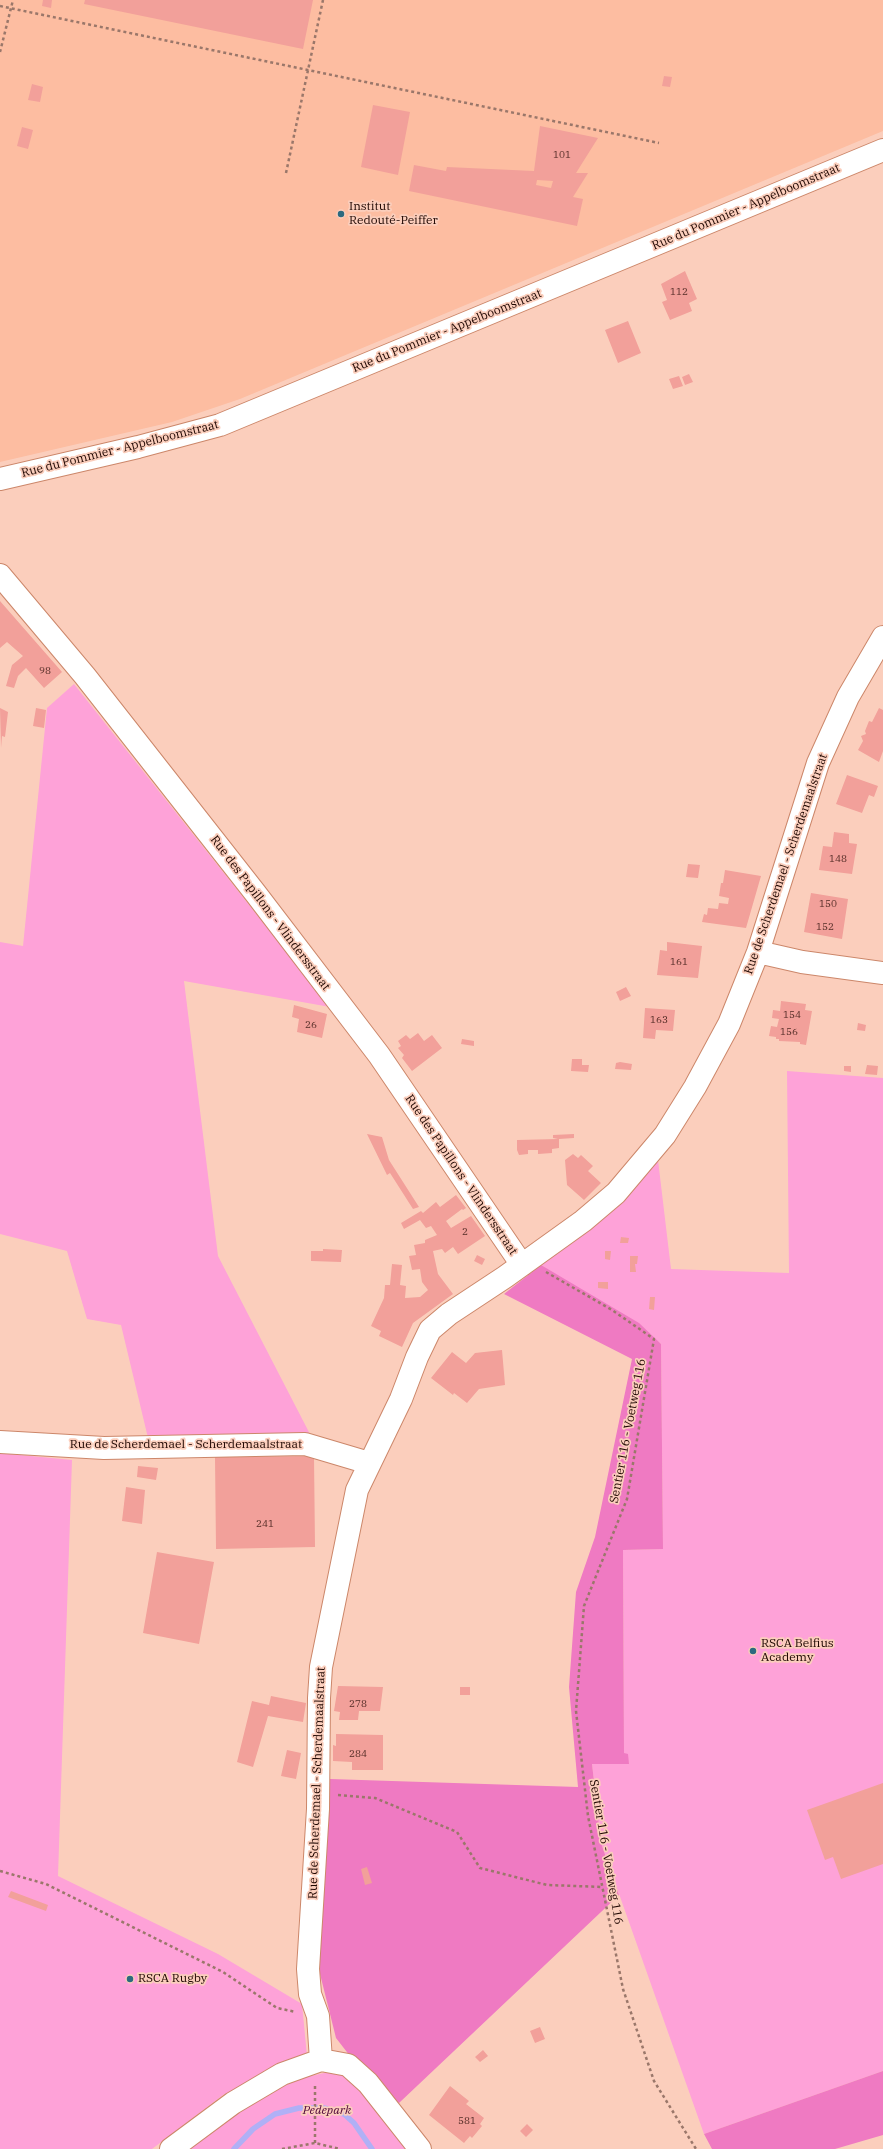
<!DOCTYPE html>
<html>
<head>
<meta charset="utf-8">
<style>
	body { margin:0 }
	canvas { display:block; background:#fbcebc }
</style>
</head>
<body>
<canvas width="883" height="2149"></canvas>
<script>
const ctx = document.querySelector('canvas').getContext('2d');
ctx.lineJoin = 'round';
function fillPath(path, color) { ctx.fillStyle = color; ctx.fill(path, 'evenodd'); }
const toPath = rows => new Path2D(rows.map(r => 'M' + r).join(''));
function stroke(path, color, width, dash) { ctx.strokeStyle = color; ctx.lineWidth = width; ctx.lineCap = dash ? 'butt' : 'round'; ctx.setLineDash(dash || []); ctx.stroke(path); }
function write(font, color, halo, rows, align = 'center') {
  ctx.font = font + ' "IBM Plex Serif",serif'; ctx.lineWidth = 3.5; ctx.setLineDash([]); ctx.textBaseline = 'middle'; ctx.strokeStyle = halo; ctx.fillStyle = color; for (const [text, x, y, turn = 0] of rows) {
    ctx.save(); ctx.translate(x, y); ctx.rotate((+turn || 0) * Math.PI / 180); ctx.textAlign = isNaN(turn) ? turn : align; if (halo) ctx.strokeText(text, 0, 0); ctx.fillText(text, 0, 0); ctx.restore();
  }
}
fillPath(toPath([
	[0,0,883,0,883,131,240,399,172,422,0,462]
]), '#fdbda1');
fillPath(toPath([
	[74,684,330,1007,184,981,218,1256,312,1438,148,1438,121,1325,87,1319,67,1251,0,1234,0,942,23,946,47,708],
	[787,1071,883,1078,883,2071,704,2134,601,1843,592,1764,629,1764,624,1753,623,1550,663,1549,661,1344,541,1265,658,1160,671,1269,789,1273],
	[0,1453,72,1460,58,1876,218,1954,302,2004,307,2056,223,2095,152,2149,0,2149],
	[337,2070,349,2077,409,2149,185,2149,256,2100,298,2079]
]), '#fea2d8');
fillPath(toPath([
	[541,1265,639,1323,661,1344,663,1549,623,1550,624,1753,628,1754,629,1764,592,1764,601,1843,619,1895,399,2103,350,2056,336,2038,319,1970,330,1779,578,1787,569,1687,576,1592,595,1537,632,1359,504,1294],
	[883,2071,883,2135,835,2149,712,2149,704,2134]
]), '#ef7ac2');
stroke(toPath([
	[234,2149,253,2129,275,2114,299,2108,324,2108,344,2114,354,2123,372,2149]
]), '#b0b0f6', 5.5);
fillPath(toPath([
	[43,0,52,0,51,8,42,6],
	[85,0,313,0,303,49,84,4],
	[664,76,672,77,670,87,662,86],
	[32,84,43,87,40,102,28,100],
	[373,105,410,112,398,175,361,167],
	[540,126,598,138,576,173,588,173,573,197,583,199,577,226,409,191,414,165,446,171,447,167,534,171],
	[537,180,553,181,551,188,536,185],
	[22,127,33,130,28,149,17,146],
	[685,271,697,299,689,303,692,311,670,320,662,302,667,300,661,284],
	[628,321,641,353,618,363,605,330],
	[689,374,693,382,685,385,682,377],
	[679,376,683,386,673,389,669,379],
	[0,601,62,672,44,688,26,668,18,676,14,688,6,686,12,665,23,656,7,642,0,648],
	[0,708,8,712,5,737,2,736,1,748],
	[36,708,46,710,44,728,33,726],
	[879,708,883,710,883,751,879,762,858,750,863,741,861,736,866,734,865,731,869,721,872,722],
	[847,775,878,786,874,797,869,795,862,813,836,804],
	[834,832,849,834,849,843,857,844,852,874,819,870,823,846,832,847],
	[688,864,700,865,698,878,686,877],
	[725,870,761,876,746,928,702,922,704,914,707,915,708,908,718,909,719,903,728,904,729,898,719,896,721,883,723,883],
	[811,893,848,899,842,939,804,932],
	[667,942,702,946,698,978,657,975,660,950,667,951],
	[626,987,631,996,620,1001,616,992],
	[781,1001,806,1004,805,1010,812,1011,806,1045,800,1044,800,1042,779,1041,779,1039,776,1039,776,1037,769,1036,771,1026,777,1027,779,1019,772,1018,773,1010,780,1011],
	[294,1005,327,1014,322,1038,297,1032,299,1019,292,1017],
	[645,1008,675,1010,673,1031,656,1030,655,1039,643,1038],
	[858,1023,866,1025,865,1031,857,1030],
	[418,1033,424,1041,432,1035,442,1048,412,1071,402,1058,404,1055,398,1048,401,1046,398,1041,406,1035,410,1039],
	[462,1039,474,1041,474,1046,461,1044],
	[572,1059,582,1059,582,1065,589,1065,588,1072,571,1071],
	[620,1062,632,1064,631,1070,615,1069,616,1063],
	[867,1065,878,1066,877,1075,865,1074],
	[844,1066,851,1066,851,1072,844,1071],
	[367,1134,382,1137,389,1160,419,1207,413,1209,390,1173,387,1175],
	[574,1134,574,1138,559,1139,559,1148,552,1149,552,1153,538,1154,538,1150,528,1150,528,1154,519,1155,517,1150,517,1140,558,1139,553,1138,553,1135],
	[573,1154,578,1158,581,1155,593,1166,588,1171,601,1183,584,1200,567,1185,565,1160],
	[456,1195,466,1208,463,1210,462,1209,446,1221,451,1228,471,1216,485,1236,458,1254,453,1247,445,1253,442,1249,433,1251,438,1274,453,1294,413,1323,402,1347,379,1336,381,1331,371,1326,384,1298,385,1285,390,1285,392,1264,402,1265,400,1285,406,1286,405,1298,420,1297,428,1290,422,1282,420,1269,412,1270,409,1256,416,1255,414,1245,425,1243,425,1240,437,1235,431,1226,426,1228,420,1220,404,1229,401,1223,421,1211,423,1213,436,1202,440,1207],
	[621,1237,629,1238,628,1243,620,1243],
	[323,1249,342,1250,341,1262,311,1261,311,1251,323,1251],
	[605,1251,611,1251,610,1260,605,1259],
	[477,1255,485,1259,482,1265,474,1261],
	[630,1256,638,1256,637,1264,635,1264,636,1272,630,1272],
	[598,1282,608,1282,608,1289,598,1288],
	[650,1297,655,1297,654,1310,649,1309],
	[502,1350,505,1385,479,1389,467,1403,454,1393,453,1395,431,1378,452,1352,466,1363,475,1353],
	[314,1456,315,1547,216,1549,215,1457],
	[138,1466,158,1468,156,1480,137,1477],
	[126,1487,145,1490,142,1524,122,1521],
	[157,1552,214,1562,199,1644,143,1633],
	[338,1686,383,1687,380,1711,359,1711,358,1720,339,1720,340,1712,334,1711],
	[460,1687,470,1687,470,1695,460,1695],
	[271,1696,306,1703,303,1722,268,1716,253,1767,237,1762,252,1701,269,1705],
	[336,1734,383,1735,383,1770,352,1770,352,1762,333,1761,333,1745,336,1746],
	[287,1750,301,1753,296,1779,281,1776],
	[883,1783,883,1864,841,1879,833,1857,825,1860,807,1810],
	[367,1867,372,1883,365,1885,361,1869],
	[11,1891,48,1905,46,1911,8,1897],
	[540,2027,545,2039,535,2043,530,2031],
	[483,2050,488,2056,480,2062,475,2057],
	[450,2086,469,2101,466,2104,484,2118,480,2124,482,2126,472,2138,470,2136,464,2143,429,2115],
	[527,2124,533,2130,526,2137,520,2131]
]), '#f2a09a');
const minor = toPath([
	[0,479,138,447,220,425,883,150],
	[0,575,85,676,256,894,379,1055,522,1265],
	[758,952,802,962,883,973],
	[0,1442,104,1448,305,1444,369,1463],
	[321,2060,318,2016,310,1994,308,1969,318,1809,319,1698,321,1667,357,1490,401,1399,417,1357,430,1330,449,1314,505,1277,583,1221,616,1193,665,1135,695,1087,729,1024,758,952,818,763,848,697,883,637],
	[171,2149,233,2103,282,2074,321,2060,348,2065,368,2083,420,2149]
]);
stroke(minor, '#cc876a', 24);
stroke(toPath([
	[0,6,659,143],
	[0,52,13,0],
	[286,173,323,0],
	[546,1272,612,1310,654,1339,627,1499,584,1606,576,1711,588,1816,623,1989,654,2081,696,2149],
	[338,1795,375,1798,457,1832,480,1868,547,1885,603,1887],
	[0,1871,46,1884,223,1972,277,2008,296,2012],
	[315,2143,315,2083],
	[282,2149,315,2143,340,2149]
]), '#9a776a', 2.5, [3, 3]);
stroke(minor, '#fff', 22);
for (const [x, y, r, color] of [
	[341,214,4,"#2b697f"],
	[753,1651,4,"#2b697f"],
	[130,1979,4,"#2b697f"]
]) { const dot = new Path2D(); dot.arc(x, y, r, 0, 2 * Math.PI); ctx.fillStyle = color; ctx.fill(dot); stroke(dot, '#fbcebc', 1.5); }
write('10px', '#532c26', null, [
	["101",562,155],
	["112",679,292],
	["98",45,671],
	["148",838,859],
	["150",828,904],
	["152",825,927],
	["161",679,962],
	["154",792,1015],
	["163",659,1020],
	["26",311,1025],
	["156",789,1032],
	["2",465,1232],
	["241",265,1524],
	["278",358,1704],
	["284",358,1754],
	["581",467,2121]
]);
write('12px', '#1e0600', '#fbcebc', [
	["Institut",349,207],
	["Redouté-Peiffer",349,221],
	["RSCA Belfius",761,1644],
	["Academy",761,1658],
	["RSCA Rugby",138,1979]
], 'left');
write('12px', '#1e0600', '#fbcebc', [
	["Rue du Pommier - Appelboomstraat",746,207,-23],
	["Rue du Pommier - Appelboomstraat",447,331,-22],
	["Rue du Pommier - Appelboomstraat",120,449,-14],
	["Rue de Scherdemael - Scherdemaalstraat",786,864,-71],
	["Rue des Papillons - Vlindersstraat",270,913,53],
	["Rue des Papillons - Vlindersstraat",461,1175,56],
	["Sentier 116 - Voetweg 116",628,1431,-79],
	["Rue de Scherdemael - Scherdemaalstraat",186,1445],
	["Rue de Scherdemael - Scherdemaalstraat",317,1783,-88],
	["Sentier 116 - Voetweg 116",606,1852,80]
]);
write('italic 12px', '#4f053a', '#fbcebc', [
	["Pedepark",327,2111]
]);
</script>
</body>
</html>
